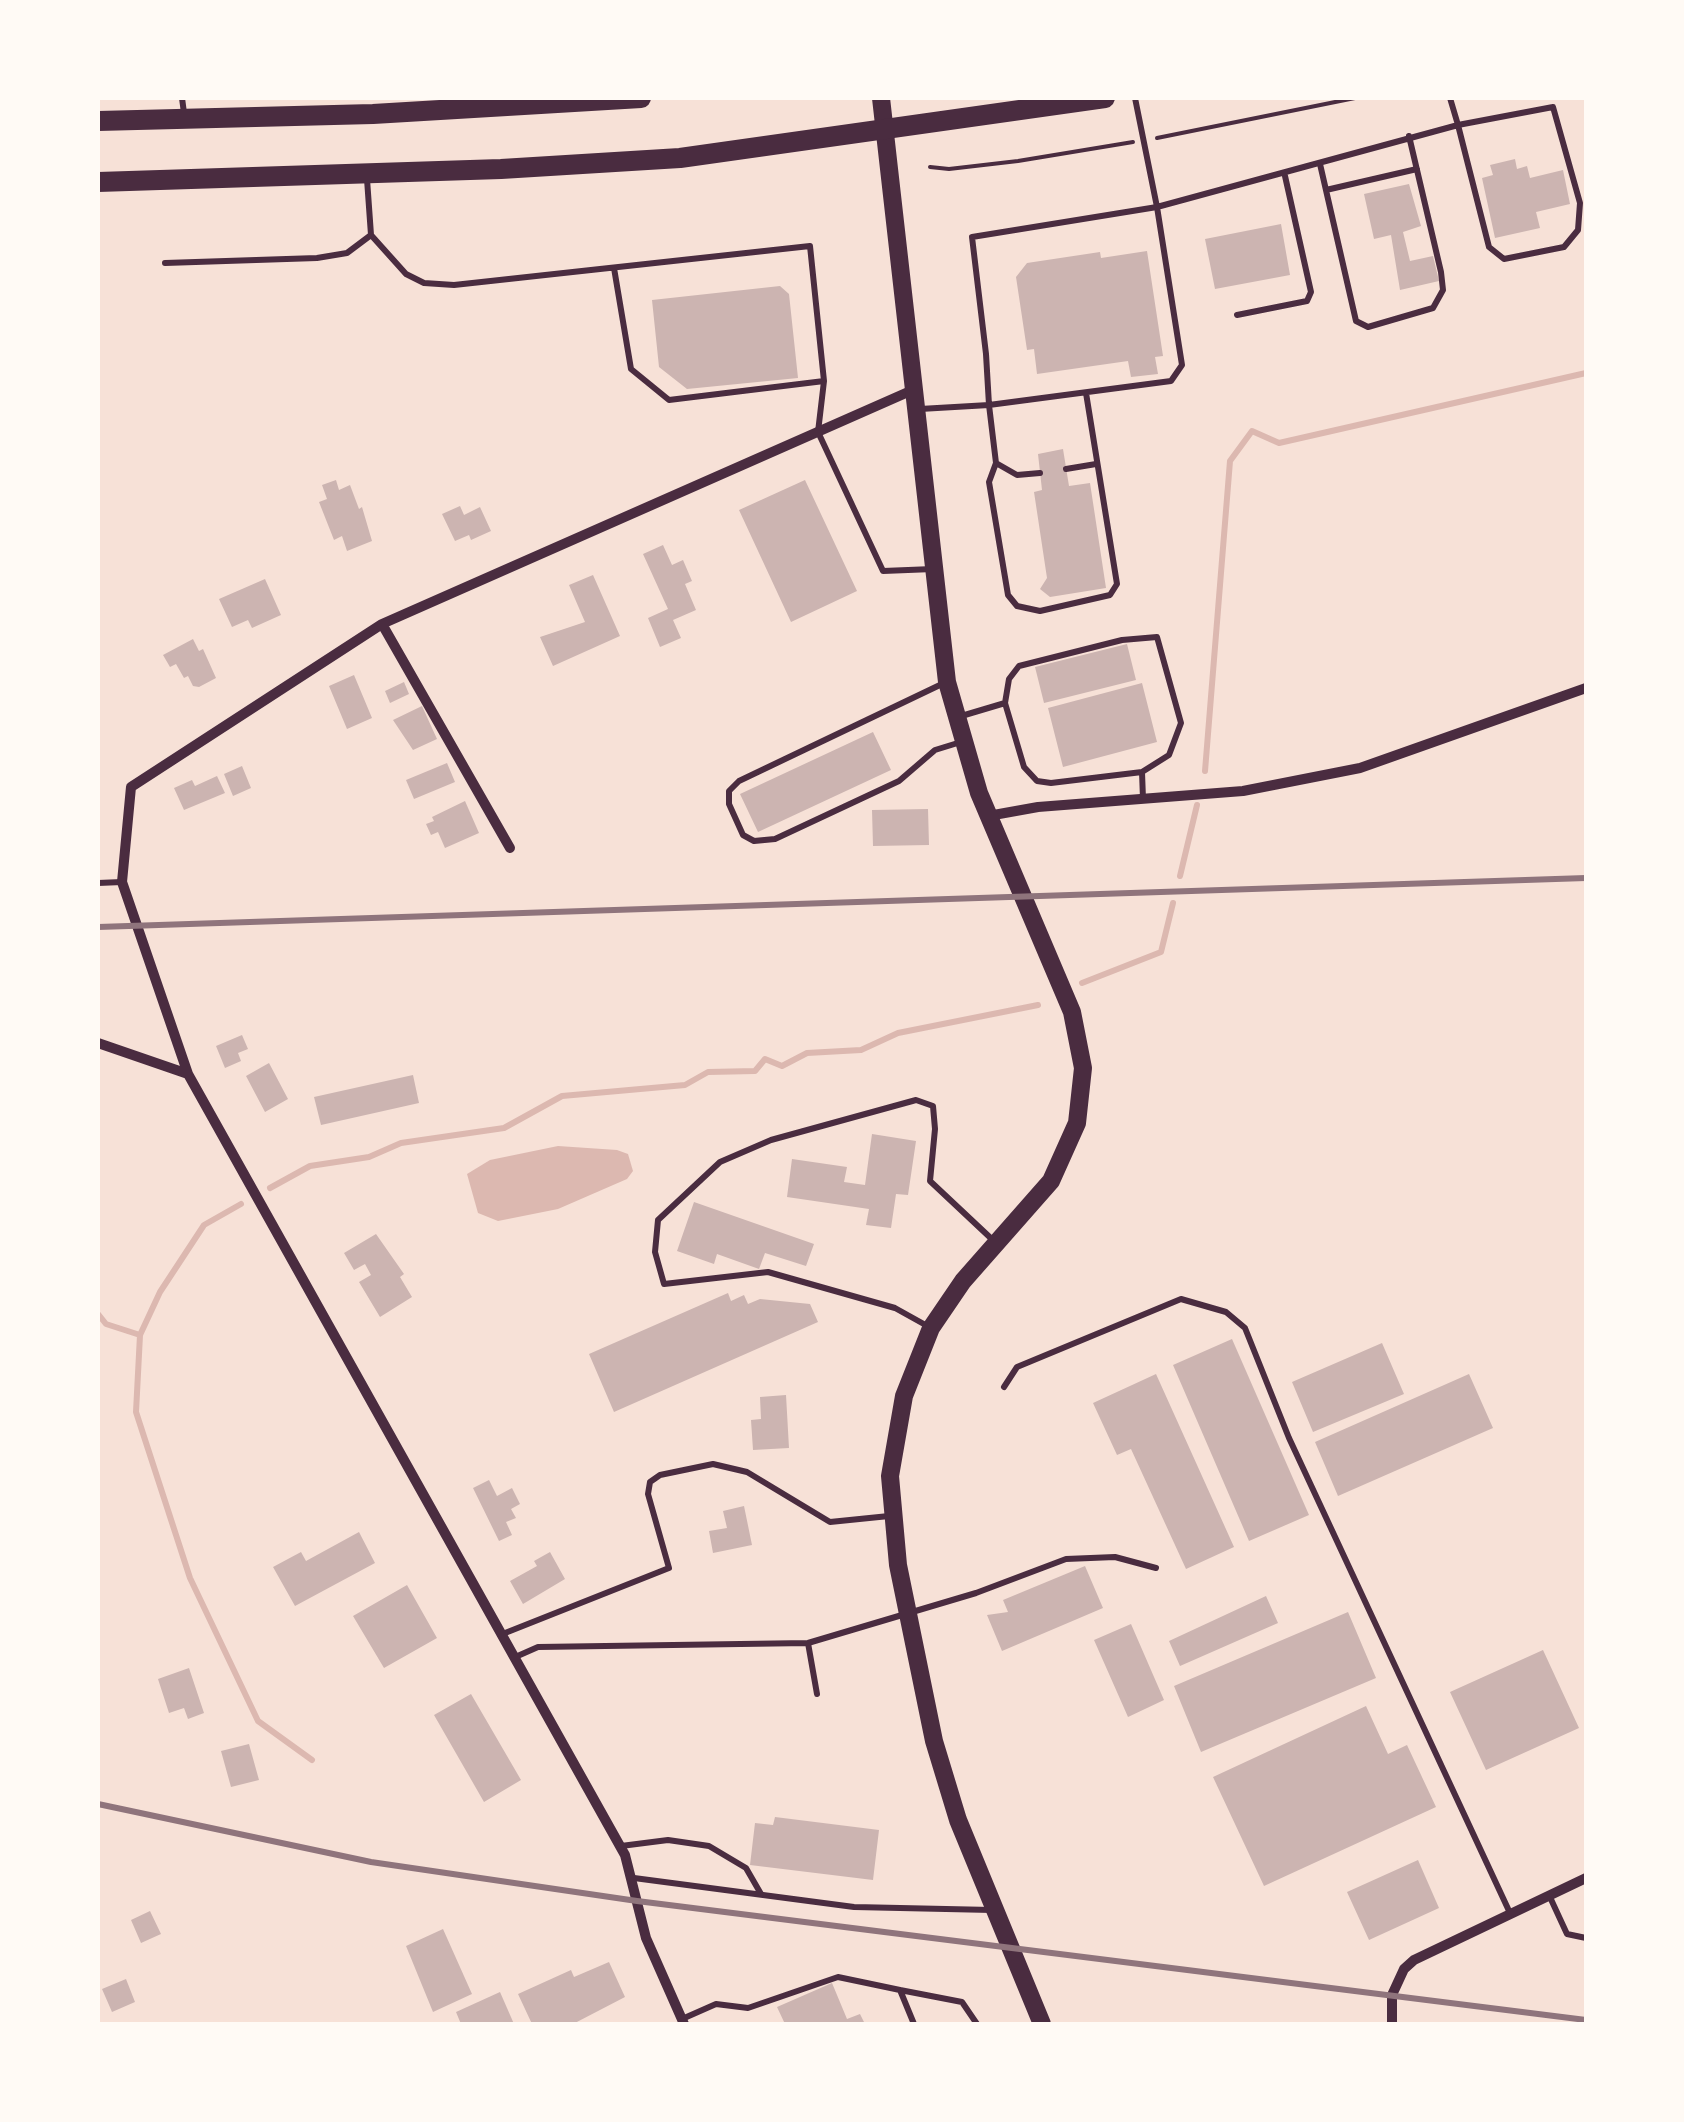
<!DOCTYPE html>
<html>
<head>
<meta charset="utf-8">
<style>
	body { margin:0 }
	#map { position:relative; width:1684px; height:2122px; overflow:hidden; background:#f7e1d7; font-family:Figtree,sans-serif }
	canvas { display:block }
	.frame { position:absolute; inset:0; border:100px solid #fffaf5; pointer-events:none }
</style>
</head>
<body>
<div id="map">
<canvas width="1684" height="2122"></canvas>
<div class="frame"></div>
</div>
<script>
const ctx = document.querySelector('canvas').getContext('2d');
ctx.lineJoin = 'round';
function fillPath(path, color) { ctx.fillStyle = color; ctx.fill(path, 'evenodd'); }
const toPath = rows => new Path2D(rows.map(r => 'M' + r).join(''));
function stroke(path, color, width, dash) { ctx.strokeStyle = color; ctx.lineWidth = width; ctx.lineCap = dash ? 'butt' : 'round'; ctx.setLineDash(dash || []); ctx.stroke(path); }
fillPath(toPath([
	[558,1146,617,1150,628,1154,633,1171,627,1179,558,1209,498,1221,478,1213,467,1174,490,1160]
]), '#dcb8b0');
stroke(toPath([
	[1205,771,1230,461,1252,431,1279,443,1586,373],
	[1180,876,1197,805],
	[1082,983,1161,952,1173,903],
	[270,1188,310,1166,369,1157,401,1143,504,1128,562,1096,685,1085,708,1072,755,1071,765,1059,782,1066,807,1053,861,1050,898,1033,1038,1005],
	[241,1204,204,1225,160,1292,140,1335,136,1412,190,1578,258,1721,312,1760],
	[98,1314,106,1324,140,1335]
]), '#dcb8b0', 6);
fillPath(toPath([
	[1515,159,1517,169,1527,166,1530,178,1563,170,1570,204,1536,212,1540,228,1495,238,1482,178,1493,175,1490,165],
	[1409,184,1421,226,1403,232,1410,261,1433,256,1439,281,1400,290,1391,235,1374,239,1364,194],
	[1281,224,1290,275,1215,289,1205,239],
	[1147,251,1163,356,1155,357,1158,374,1131,377,1128,361,1037,374,1034,349,1027,350,1016,277,1027,263,1100,252,1101,258],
	[780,286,789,294,798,378,687,389,659,367,652,300],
	[1063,449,1069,486,1090,483,1106,588,1050,597,1040,589,1047,578,1034,492,1042,490,1038,454],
	[336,480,339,490,350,485,359,509,362,507,372,541,347,551,342,536,334,540,319,502,327,499,322,485],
	[805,480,857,591,791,622,739,510],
	[460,506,464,515,480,507,491,531,471,540,469,535,455,541,442,514],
	[663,545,672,565,683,560,692,581,685,584,696,610,673,620,681,638,660,647,648,618,668,609,643,554],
	[593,575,620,636,553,666,540,637,585,622,569,585],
	[265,579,281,615,252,628,248,620,232,627,219,599],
	[193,639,199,651,203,649,216,678,199,687,193,686,188,676,184,678,176,664,170,667,163,655],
	[1127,644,1136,680,1044,703,1035,667],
	[354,675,372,718,347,729,329,686],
	[404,682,409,694,390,703,385,691],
	[1142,683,1157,742,1063,767,1048,708],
	[422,706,437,739,413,750,393,720],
	[873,732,891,770,758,832,740,794],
	[447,763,455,782,414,799,406,780],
	[242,766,251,788,233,796,224,774],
	[217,776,225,793,184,810,174,788,192,780,195,786],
	[465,801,479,833,445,848,438,832,431,835,426,824,434,821,432,817],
	[928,809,929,845,873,846,872,810],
	[242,1035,248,1049,238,1053,241,1061,225,1068,216,1046],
	[269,1063,288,1099,265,1112,246,1076],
	[413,1075,419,1103,321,1125,314,1097],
	[872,1134,916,1141,908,1195,896,1194,891,1228,866,1225,869,1209,787,1197,792,1159,847,1167,844,1182,865,1185],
	[694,1202,814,1244,806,1266,765,1253,759,1269,717,1254,714,1264,677,1251],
	[376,1234,404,1274,400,1277,412,1297,380,1317,359,1282,371,1275,365,1264,354,1270,344,1253],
	[728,1293,731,1301,744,1295,748,1304,760,1299,810,1304,818,1322,614,1412,589,1354],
	[1232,1339,1309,1515,1249,1541,1173,1365],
	[1382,1343,1404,1394,1313,1432,1292,1382],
	[1156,1374,1234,1547,1186,1569,1131,1449,1117,1455,1093,1403],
	[1469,1374,1493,1428,1338,1496,1315,1442],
	[786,1395,789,1448,753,1450,751,1420,761,1419,760,1397],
	[489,1480,497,1496,512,1488,520,1504,511,1509,516,1518,506,1522,512,1535,499,1541,473,1488],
	[744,1506,752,1545,713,1553,709,1531,727,1528,723,1511],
	[359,1532,375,1563,295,1606,273,1567,301,1552,306,1561],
	[550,1552,565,1579,523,1604,510,1581,537,1566,534,1561],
	[1085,1566,1103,1608,1002,1651,987,1615,1008,1612,1003,1600],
	[407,1585,437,1638,384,1668,353,1616],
	[1266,1596,1278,1623,1180,1666,1169,1641],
	[1348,1612,1376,1678,1201,1752,1174,1686],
	[1131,1624,1164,1700,1128,1717,1094,1640],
	[1543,1650,1579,1728,1486,1770,1450,1692],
	[189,1668,204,1713,188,1719,184,1708,169,1713,158,1679],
	[471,1694,521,1780,484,1802,434,1715],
	[1366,1706,1388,1754,1407,1745,1436,1807,1264,1886,1213,1777],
	[249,1744,259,1780,231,1787,221,1751],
	[775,1817,879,1830,873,1880,750,1865,755,1823,773,1825],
	[1418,1860,1439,1908,1369,1940,1347,1892],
	[150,1911,161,1934,141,1943,131,1920],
	[443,1929,472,1994,433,2012,406,1946],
	[609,1962,625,1997,573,2024,532,2024,518,1994,571,1970,574,1977],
	[126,1979,135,2002,112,2012,102,1989],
	[832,1983,847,2019,860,2014,865,2024,785,2024,777,2007],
	[500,1992,514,2024,461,2024,456,2012]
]), '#ccb4b1');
stroke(toPath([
	[1157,138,1355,98],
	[930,167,949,169,1018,161,1133,142]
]), '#4a2c40', 4);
stroke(toPath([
	[182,98,184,113],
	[1135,98,1157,207,1458,125,1450,98],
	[1553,107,1580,203,1578,230,1564,247,1504,259,1489,247,1458,125,1553,107],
	[1320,164,1356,321,1368,327,1433,308,1443,290,1441,272,1409,136],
	[367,179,371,235,406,274,424,283,454,285,810,246,824,381,818,432,883,571,933,569],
	[1326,190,1417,169],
	[165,263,317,258,347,253,371,235],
	[614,268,631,369,669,400,824,381],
	[1237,315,1307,301,1311,292,1285,176],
	[920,409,989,405,1171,381,1182,365,1157,207,972,237,986,354,989,405,996,463,989,482,1008,595,1017,606,1040,611,1110,595,1117,584,1086,393],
	[996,463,1017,475,1040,473],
	[1066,469,1096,464],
	[942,684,739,781,729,791,729,804,743,835,754,841,775,839,899,781,935,750,961,742],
	[1005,703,1009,679,1019,666,1122,640,1157,637,1181,723,1169,755,1142,772],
	[958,717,1005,703,1024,767,1037,781,1051,783,1142,772,1143,799],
	[98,883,122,882],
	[931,1328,895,1308,768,1272,664,1284,655,1252,658,1220,720,1162,771,1140,916,1100,933,1106,935,1129,930,1181,996,1243],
	[1004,1387,1017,1367,1181,1299,1226,1312,1245,1328,1289,1438,1510,1913],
	[500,1635,669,1568,648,1494,650,1482,660,1475,713,1464,747,1472,830,1522,889,1516],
	[808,1643,817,1694],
	[513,1658,538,1647,808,1643,976,1593,1066,1559,1115,1557,1156,1568],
	[621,1846,668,1840,709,1846,746,1868,761,1894],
	[634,1878,854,1907,992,1910],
	[1549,1895,1567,1934,1586,1938],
	[682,2019,716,2004,748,2008,838,1977,900,1990],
	[914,2024,900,1990,962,2002,977,2024]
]), '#4a2c40', 6);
stroke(toPath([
	[382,624,510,848],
	[988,816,1038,807,1243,791,1360,768,1586,688],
	[98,1043,188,1074],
	[684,2024,646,1938,625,1855,188,1074,122,882,131,787,382,624,915,389],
	[1392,2024,1392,1995,1404,1969,1414,1960,1586,1878]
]), '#4a2c40', 10);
stroke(toPath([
	[881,98,947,682,979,793,1072,1012,1083,1068,1077,1123,1051,1181,963,1281,931,1328,904,1396,890,1476,898,1565,934,1741,958,1820,1042,2024]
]), '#4a2c40', 18);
stroke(toPath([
	[98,121,373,114,641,98],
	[98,182,501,169,680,158,1105,98]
]), '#4a2c40', 20);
stroke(toPath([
	[98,927,1586,878],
	[98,1804,371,1862,637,1901,1586,2020]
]), '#8f747c', 6);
</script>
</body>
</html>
